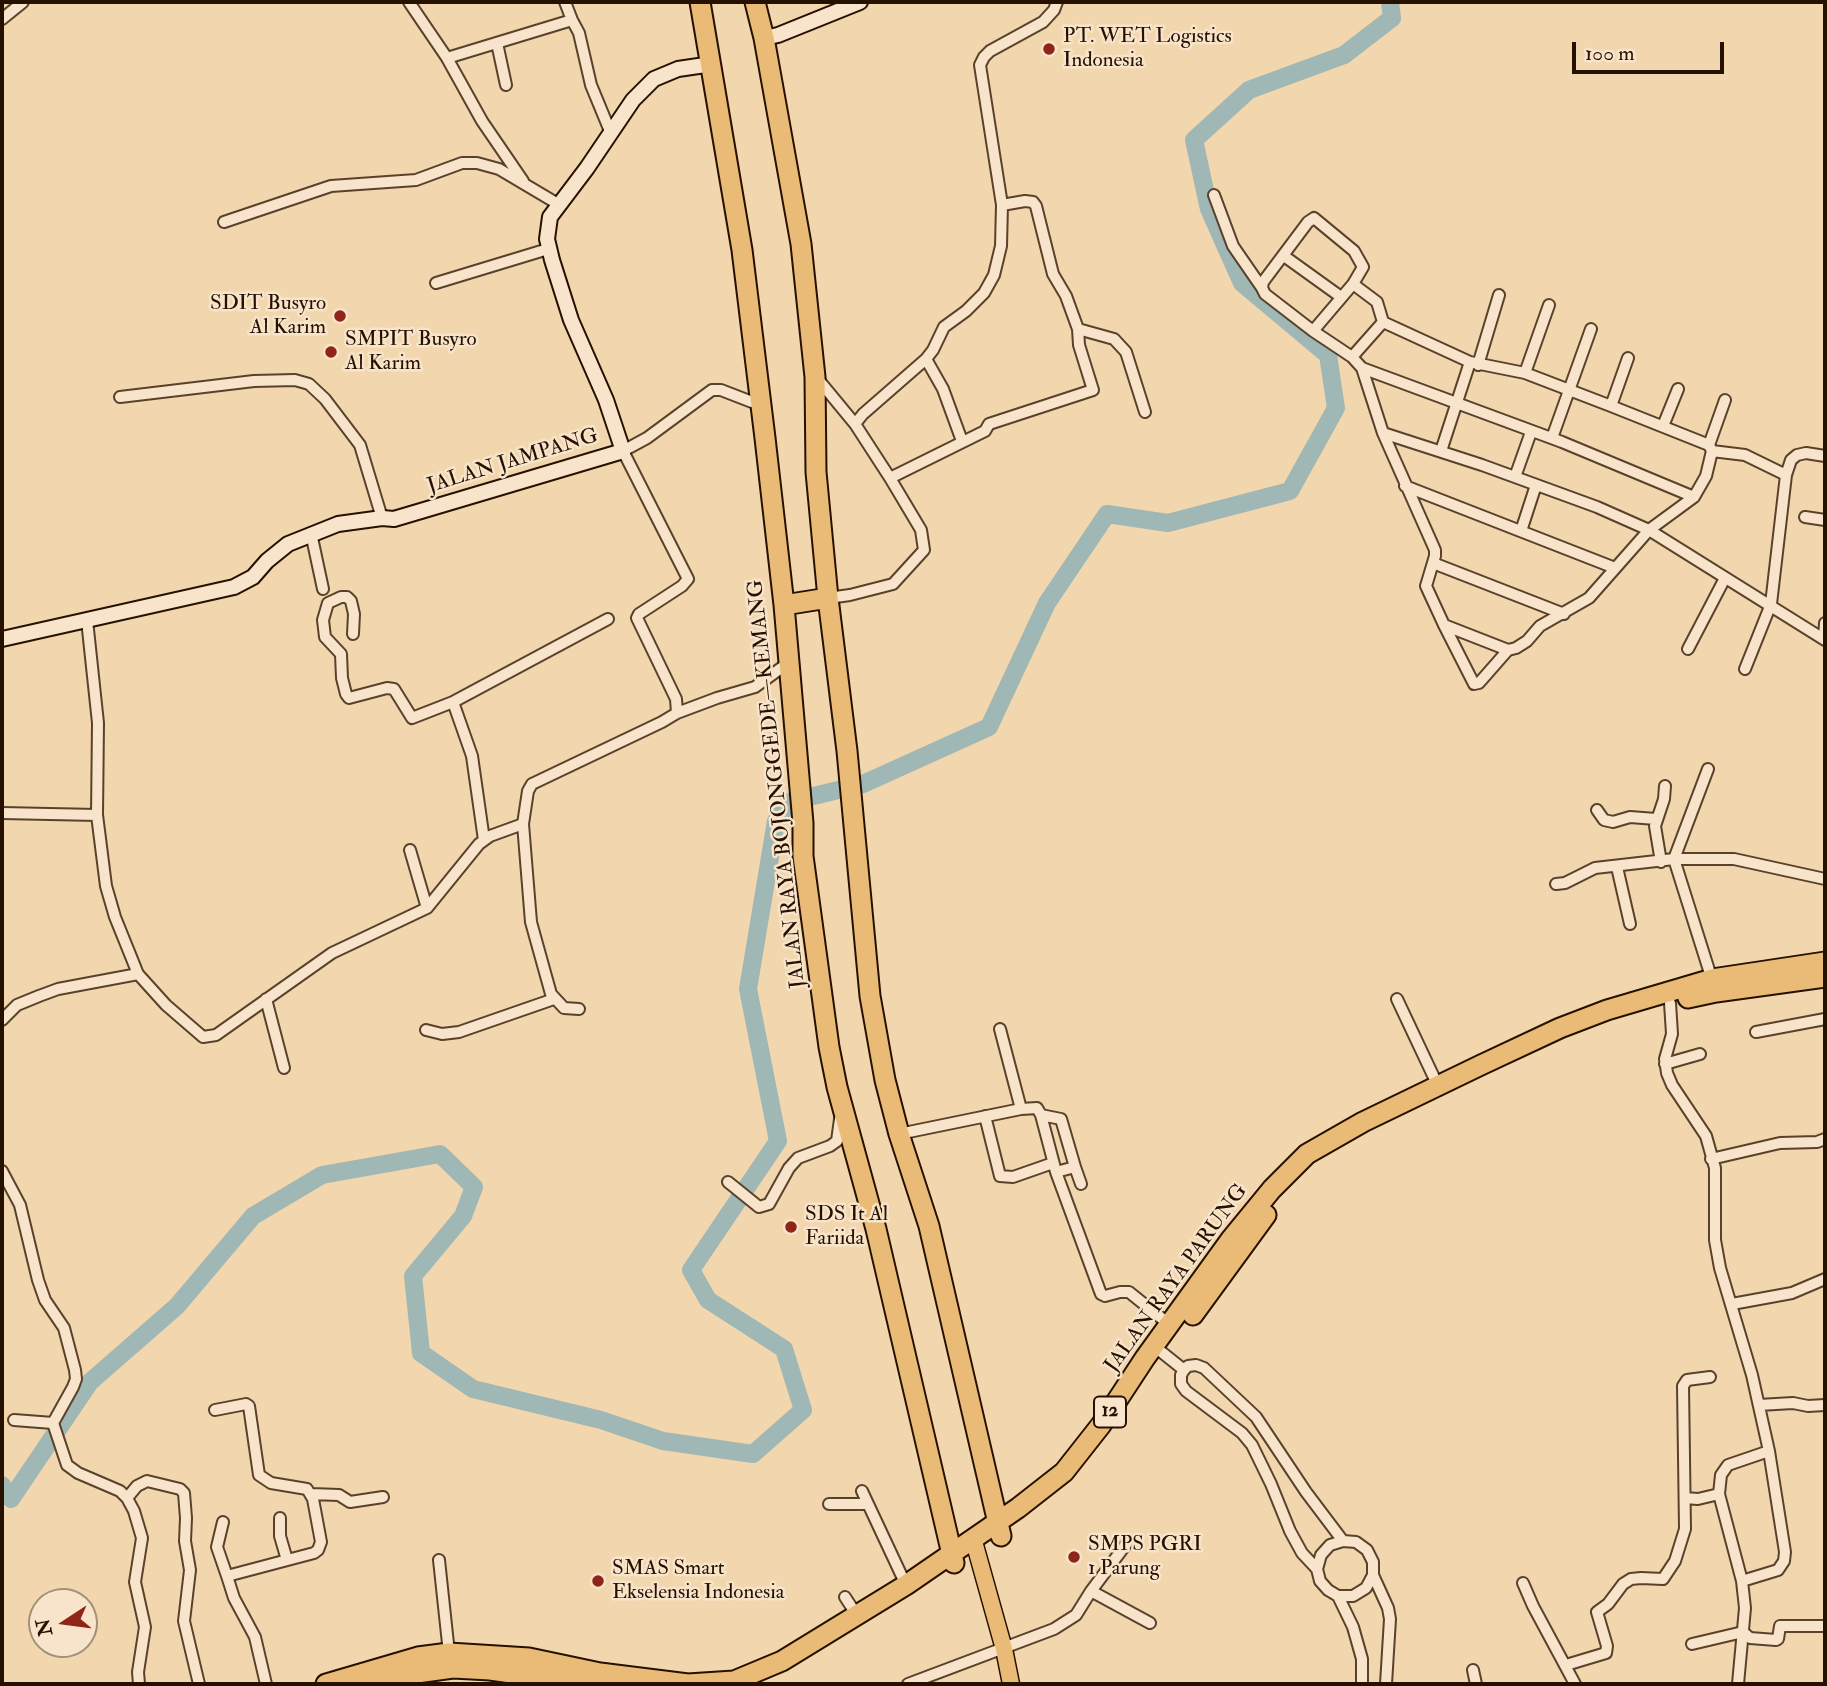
<!DOCTYPE html>
<html>
<head>
<meta charset="utf-8">
<style>
	body { margin:0 }
	#map { position:relative; width:1827px; height:1686px; overflow:hidden; background:#f2d6ad; font-family:"IM FELL Double Pica",serif }
	canvas { display:block }
	.frame { position:absolute; inset:0; border:4px solid #261101; pointer-events:none }
	.north { position:absolute; left:28px; top:1588px; width:70px; height:70px; box-sizing:border-box; background:#f7e4ca; border:2px solid #a3907a; border-radius:50%; rotate:257deg; font-size:19px; font-weight:700; line-height:28px; text-align:center; color:#261101 }
	.north::after { content:''; display:block; margin:auto; width:24px; height:32px; background:#8f2418; clip-path:polygon(50% 0,100% 100%,50% 72%,0 100%) }
	.scale { position:absolute; left:1572px; top:42px; width:152px; height:32px; box-sizing:border-box; border:4px solid #261101; border-top:0; padding-left:9px; font-size:21px; line-height:24px; white-space:nowrap; color:#261101; -webkit-text-stroke:5px #f7e4ca; paint-order:stroke }
</style>
</head>
<body>
<div id="map">
<canvas width="1827" height="1686"></canvas>
<div class="frame"></div>
<div class="north">N</div>
<div class="scale">100 m</div>
</div>
<script>
const ctx = document.querySelector('canvas').getContext('2d');
ctx.lineJoin = 'round';
const toPath = rows => new Path2D(rows.map(r => 'M' + r).join(''));
function stroke(path, color, width, dash) { ctx.strokeStyle = color; ctx.lineWidth = width; ctx.lineCap = dash ? 'butt' : 'round'; ctx.setLineDash(dash || []); ctx.stroke(path); }
function write(font, color, halo, rows, align = 'center') {
  ctx.font = font + ' "IM FELL Double Pica",serif'; ctx.lineWidth = 5; ctx.setLineDash([]); ctx.textBaseline = 'middle'; ctx.strokeStyle = halo; ctx.fillStyle = color; for (const [text, x, y, turn = 0] of rows) {
    ctx.save(); ctx.translate(x, y); ctx.rotate((+turn || 0) * Math.PI / 180); ctx.textAlign = isNaN(turn) ? turn : align; if (halo) ctx.strokeText(text, 0, 0); ctx.fillText(text, 0, 0); ctx.restore();
  }
}
stroke(toPath([
	[2,1485,11,1499,90,1382,177,1306,253,1216,322,1175,440,1154,474,1187,463,1216,413,1276,421,1353,473,1389,601,1420,663,1441,753,1454,803,1410,784,1349,708,1300,691,1270,778,1141,748,989,776,821,789,802,863,784,989,727,1047,603,1107,514,1168,523,1290,491,1336,408,1328,355,1242,283,1209,209,1194,140,1249,90,1344,55,1392,18,1390,2]
]), '#9fb7b5', 18);
const street = toPath([
	[409,2,447,58,482,121,523,181],
	[2,19,23,2],
	[572,20,579,33,591,85,610,131],
	[497,43,506,85],
	[447,58,572,20,565,2],
	[1214,195,1233,246,1262,288],
	[224,222,331,186,416,180,462,163,477,163,499,169,558,204],
	[1284,256,1341,297],
	[436,283,548,249],
	[1353,284,1377,302,1383,322],
	[1078,329,1114,339,1126,352,1145,412],
	[1313,331,1353,284,1363,267,1354,251,1314,218,1308,222,1263,282,1262,288,1265,294,1313,331,1352,357,1362,368,1383,433,1435,550,1435,556,1426,586,1444,625,1508,650,1516,648,1527,641,1540,626,1589,598,1649,530,1825,640],
	[1352,357,1383,322,1470,362,1525,373,1611,406,1709,445,1712,451],
	[926,359,943,389,962,441],
	[1478,365,1499,295],
	[1362,368,1562,442,1694,497],
	[1525,373,1549,305],
	[817,378,855,424,890,478,985,431,989,424,1093,390,1079,345,1078,329,1066,296,1053,274,1036,206,1033,202,1025,201,1002,205],
	[120,397,254,381,295,380,309,384,325,399,360,445,382,518],
	[1611,406,1628,358],
	[855,424,863,414,926,359,933,350,944,327,966,311,984,293,994,275,1001,246,1002,205,980,65,984,57,990,51,1043,22,1054,10,1057,2],
	[1663,426,1678,389],
	[1383,433,1482,465,1597,507,1649,530,1694,497,1706,476,1712,451,1745,455,1786,475,1791,460,1797,455,1806,453,1825,456],
	[1552,438,1591,329],
	[1709,445,1725,400],
	[1441,451,1470,362],
	[1515,477,1531,432],
	[1405,486,1615,568],
	[1805,517,1825,520],
	[1521,531,1536,485],
	[311,533,323,589],
	[1433,563,1564,614],
	[828,598,850,595,893,584,924,550,921,530,890,478],
	[87,620,98,723,97,815,106,886,115,917,138,974,166,1005,203,1037,216,1035,332,953,427,908,479,844,490,836,523,824],
	[1444,625,1474,684,1479,683,1508,650],
	[353,634,354,614,351,601,347,597,341,597,328,603,323,620,325,637,341,654,342,678,346,694,349,698,387,688,394,689,412,718,453,702,608,619],
	[1824,639,1825,623],
	[1688,649,1725,578],
	[1745,669,1771,604,1786,475],
	[453,702,472,756,484,840],
	[677,713,717,698,755,687,788,663],
	[1708,769,1674,859,1734,859,1825,879],
	[1597,810,1604,820,1613,822,1630,817,1656,819],
	[2,813,97,815],
	[410,850,427,908],
	[1661,862,1655,826,1664,799,1665,786],
	[1617,867,1630,924],
	[1556,884,1565,883,1595,868,1674,859,1713,983],
	[266,999,284,1068],
	[1397,999,1438,1086],
	[1670,1003,1672,1034,1665,1059,1667,1073,1672,1085,1706,1136,1715,1168,1715,1240,1720,1268,1752,1375,1769,1451,1785,1552,1784,1561,1778,1570,1742,1581,1745,1608,1738,1684],
	[579,1009,564,1008,551,994,531,922,523,824,528,791,532,784,662,722,677,713,676,699,637,618,639,614,682,586,688,579,623,451,647,438,712,390,721,390,752,402],
	[2,1020,17,1005,39,996,58,989,138,974],
	[1000,1029,1021,1109],
	[426,1030,442,1034,459,1032,554,999],
	[1756,1032,1825,1019],
	[1665,1064,1700,1054],
	[1041,1115,1061,1119,1075,1167],
	[985,1116,1000,1176,1013,1177,1053,1163],
	[899,1134,1021,1109,1037,1108,1041,1115,1056,1172,1101,1294,1105,1296,1120,1292,1129,1292,1170,1325],
	[1711,1159,1780,1143,1817,1142,1825,1139],
	[2,1171,20,1205,38,1280,45,1300,64,1328,75,1370,76,1379,73,1387,53,1423,67,1465,78,1473,120,1491,127,1498,134,1511,142,1538,135,1582,145,1627,138,1672,139,1684],
	[1056,1172,1075,1167,1081,1184],
	[728,1182,759,1207,769,1204,789,1168,798,1158,830,1146,837,1141,840,1119],
	[1732,1304,1792,1293,1825,1279],
	[1154,1346,1184,1370],
	[1184,1370,1181,1375,1181,1384,1186,1391,1242,1433,1252,1445,1271,1484,1290,1531,1302,1553,1317,1569],
	[1184,1370,1188,1366,1196,1365,1204,1368,1256,1417,1306,1492,1343,1541],
	[1759,1405,1793,1403,1808,1406,1825,1405],
	[215,1410,246,1404,249,1406,259,1475,271,1483,307,1489,313,1499,321,1542,318,1550,314,1553,227,1576,234,1598,255,1637,266,1684],
	[14,1420,53,1423],
	[862,1491,906,1585],
	[311,1494,339,1495,350,1502,383,1497],
	[127,1498,137,1486,147,1481,180,1489,184,1493,186,1518,185,1541,190,1570,184,1621,199,1684],
	[1685,1498,1698,1499,1719,1494],
	[829,1504,868,1504],
	[280,1518,280,1536,287,1560],
	[223,1522,217,1547,227,1576],
	[439,1560,449,1653],
	[1373,1575,1366,1588,1353,1596,1338,1596,1328,1590,1320,1581,1317,1569,1321,1555,1330,1545,1343,1541,1356,1542,1367,1550,1373,1562,1373,1575,1388,1608,1390,1619,1386,1684],
	[1742,1581,1719,1494,1721,1475,1728,1465,1769,1451],
	[1523,1583,1533,1606,1575,1684],
	[1091,1591,1127,1543],
	[1338,1596,1353,1627,1362,1659,1362,1684],
	[845,1597,858,1617],
	[1692,1644,1743,1632,1750,1638,1776,1640,1778,1639,1780,1626,1825,1626],
	[1566,1665,1606,1653,1607,1646,1597,1612,1608,1604,1623,1584,1631,1579,1641,1578,1663,1579,1675,1561,1685,1529,1683,1386,1687,1380,1710,1377],
	[1473,1670,1476,1684],
	[908,1684,1054,1629,1076,1615,1091,1591,1150,1623]
]);
const secondary = toPath([
	[764,38,778,35,860,2],
	[2,639,234,587,253,577,267,561,288,544,338,524,382,518,394,519,623,451,606,400,571,320,552,260,547,239,550,217,587,168,633,100,654,79,678,69,712,64]
]);
const primary = toPath([
	[973,1538,1004,1649,1011,1684]
]);
const highway = toPath([
	[700,2,742,250,765,438,784,605,803,823,803,856,829,1047,837,1087,876,1229,954,1563],
	[755,2,764,38,801,244,815,377,816,472,828,598,847,751,870,996,885,1080,899,1134,929,1226,1001,1536],
	[784,605,828,598],
	[1688,998,1716,992,1825,977],
	[1193,1315,1266,1215],
	[326,1684,418,1657,449,1653,529,1658,600,1673,688,1684,734,1681,782,1661,906,1585,1018,1508,1064,1472,1101,1425,1145,1358,1231,1239,1272,1189,1307,1154,1363,1122,1481,1065,1560,1028,1607,1010,1712,979,1825,962],
	[376,1684,409,1674,453,1668,490,1670,591,1684]
]);
stroke(street, '#59422c', 14);
stroke(secondary, '#261101', 18);
stroke(primary, '#261101', 19);
stroke(highway, '#261101', 23);
stroke(street, '#f7e4ca', 10);
stroke(secondary, '#f7e4ca', 14);
stroke(primary, '#e9bb76', 16);
stroke(highway, '#e9bb76', 19);
for (const [x, y, r, color] of [
	[1049,49,7,"#8f2418"],
	[340,316,7,"#8f2418"],
	[331,352,7,"#8f2418"],
	[791,1227,7,"#8f2418"],
	[1074,1557,7,"#8f2418"],
	[598,1581,7,"#8f2418"]
]) { const dot = new Path2D(); dot.arc(x, y, r, 0, 2 * Math.PI); ctx.fillStyle = color; ctx.fill(dot); stroke(dot, '#f7e4ca', 2.5); }
for (const [x, y, w] of [
	[1110,1412,32]
]) { const box = new Path2D(); box.roundRect(x - w / 2, y - 15.5, w, 31, 5); ctx.fillStyle = '#f7e4ca'; ctx.fill(box); stroke(box, '#261101', 2); }
write('bold 19px', '#261101', null, [
	["12",1110,1412]
]);
write('21px', '#261101', '#f7e4ca', [
	["PT. WET Logistics",1063,37],
	["Indonesia",1063,61],
	["SDIT Busyro",326,304,"right"],
	["Al Karim",326,328,"right"],
	["SMPIT Busyro",345,340],
	["Al Karim",345,364],
	["SDS It Al",805,1215],
	["Fariida",805,1239],
	["SMPS PGRI",1088,1545],
	["1 Parung",1088,1569],
	["SMAS Smart",612,1569],
	["Ekselensia Indonesia",612,1593]
], 'left');
write('21px', '#261101', '#f7e4ca', [
	["JALAN JAMPANG",513,462,-17],
	["JALAN RAYA BOJONGGEDE—KEMANG",778,784,-96],
	["JALAN RAYA PARUNG",1177,1279,-54]
]);
</script>
</body>
</html>
